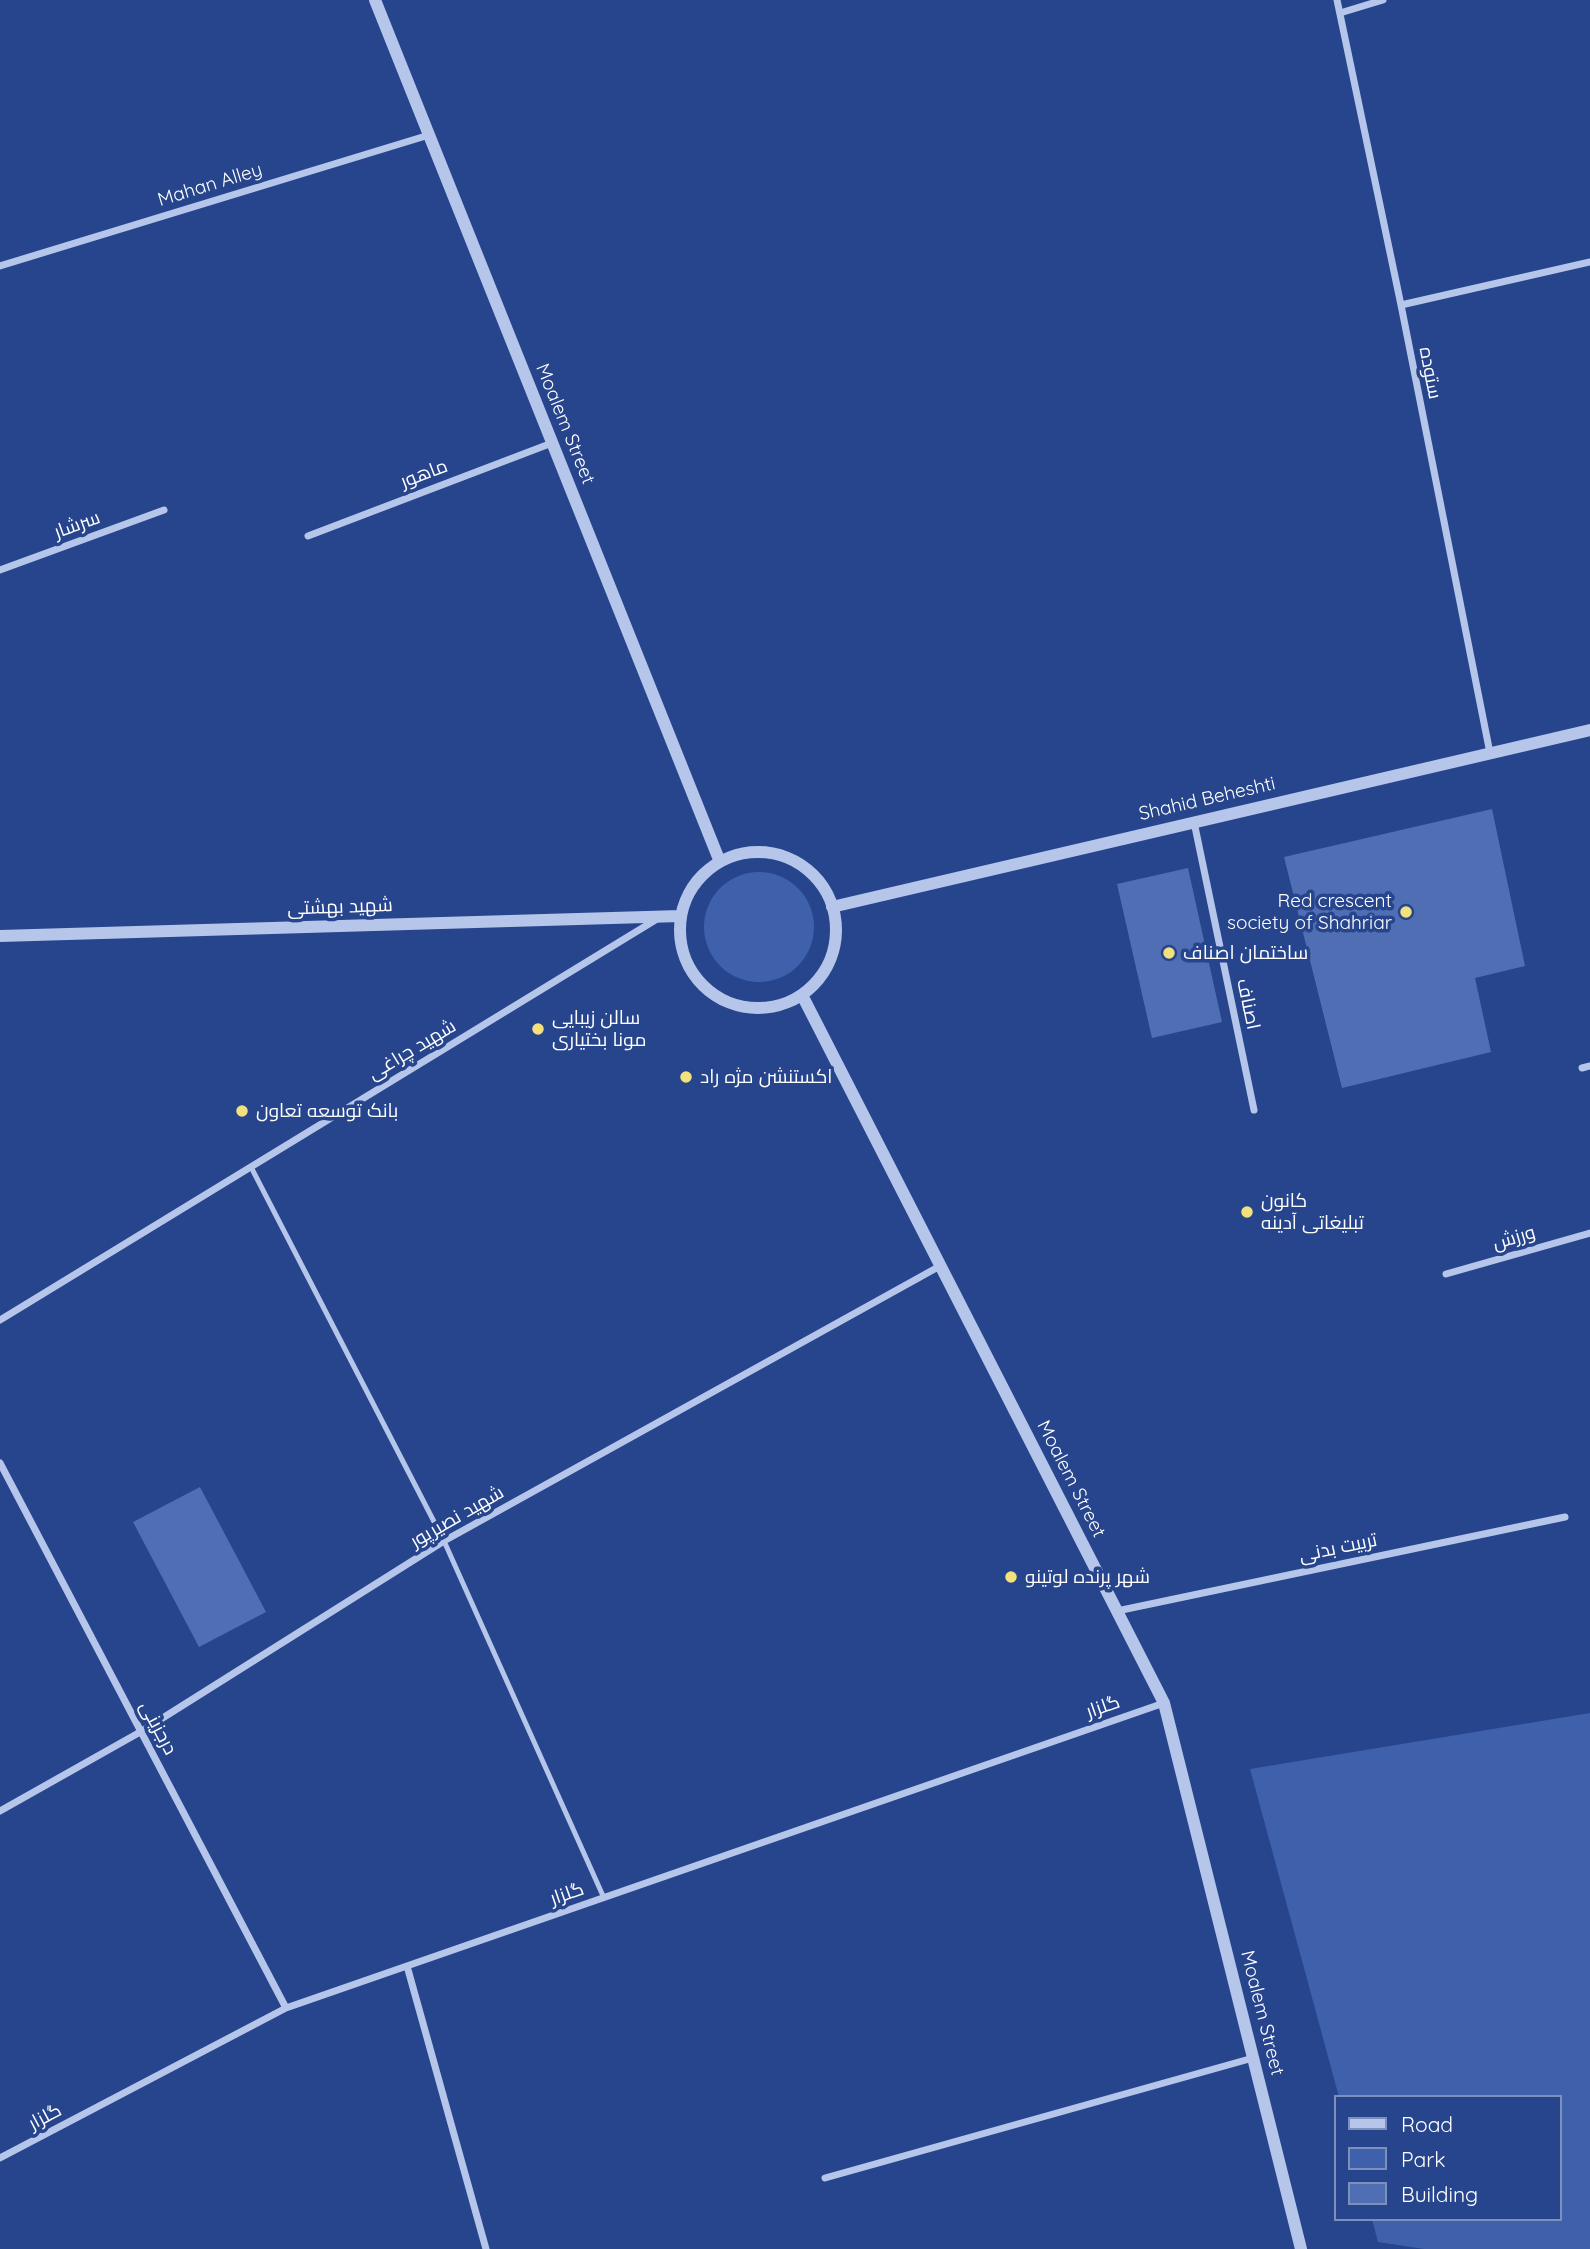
<!DOCTYPE html>
<html>
<head>
<meta charset="utf-8">
<style>
	body { margin:0 }
	#map { position:relative; width:1590px; height:2249px; overflow:hidden; background:#27458d; font-family:Quicksand,sans-serif }
	canvas { display:block }
	.legend { position:absolute; left:1334px; top:2095px; width:228px; height:126px; box-sizing:border-box; background:#27458d; border:2px solid #7d8fbb; margin:0; padding:9px 12px; list-style:none; font-size:21px; color:#fff }
	.legend li { display:flex; align-items:center; gap:14px; height:35px }
	.legend b { width:35px; border:2px solid #7d8fbb }
</style>
</head>
<body>
<div id="map">
<canvas width="1590" height="2249"></canvas>
<ul class="legend">
<li><b style="height:9px;background:#b6c6ea"></b>Road</li>
<li><b style="height:19px;background:#3f60ab"></b>Park</li>
<li><b style="height:19px;background:#4f6eb3"></b>Building</li>
</ul>
</div>
<script>
const ctx = document.querySelector('canvas').getContext('2d');
ctx.lineJoin = 'round';
function fillPath(path, color) { ctx.fillStyle = color; ctx.fill(path, 'evenodd'); }
const toPath = rows => new Path2D(rows.map(r => 'M' + r).join(''));
function stroke(path, color, width, dash) { ctx.strokeStyle = color; ctx.lineWidth = width; ctx.lineCap = dash ? 'butt' : 'round'; ctx.setLineDash(dash || []); ctx.stroke(path); }
function write(font, color, halo, rows, align = 'center') {
  ctx.font = font + ' Quicksand,Cairo,sans-serif'; ctx.lineWidth = 7; ctx.setLineDash([]); ctx.textBaseline = 'middle'; ctx.strokeStyle = halo; ctx.fillStyle = color; for (const [text, x, y, turn = 0] of rows) {
    ctx.save(); ctx.translate(x, y); ctx.rotate((+turn || 0) * Math.PI / 180); ctx.textAlign = isNaN(turn) ? turn : align; if (halo) ctx.strokeText(text, 0, 0); ctx.fillText(text, 0, 0); ctx.restore();
  }
}
fillPath(toPath([
	'704 927a55 55 0 1 1 110 0a55 55 0 1 1-110 0Z',
	[1590,1713,1590,2249,1424,2249,1378,2242,1372,2219,1560,2219,1560,2097,1339,2097,1250,1769]
]), '#3f60ab');
fillPath(toPath([
	[1492,809,1525,966,1475,978,1491,1052,1342,1088,1284,857],
	[1188,868,1222,1022,1152,1038,1117,884],
	[200,1487,266,1612,199,1647,133,1522]
]), '#4f6eb3');
stroke(toPath([
	[251,1167,444,1541,604,1898]
]), '#b6c6ea', 5);
stroke(toPath([
	[1337,0,1401,305,1490,753],
	[1340,13,1383,0],
	[0,266,429,135],
	[1401,305,1590,262],
	[308,536,552,443],
	[0,570,164,510],
	[1194,822,1254,1110],
	[1582,1068,1590,1066],
	[1446,1274,1590,1233],
	[0,1320,657,919],
	[0,1463,286,2008],
	[1117,1611,1565,1517],
	[0,1811,142,1731,444,1541,940,1266],
	[407,1966,486,2249],
	[0,2158,286,2008,1164,1703],
	[825,2178,1253,2058]
]), '#b6c6ea', 7);
stroke(toPath([
	[375,0,720,862],
	'680 930a78 78 0 1 1 156 0a78 78 0 1 1-156 0Z',
	[832,907,1590,730],
	[0,936,680,916],
	[802,995,1164,1703,1301,2249]
]), '#b6c6ea', 12);
for (const [x, y, r, color] of [
	[1406,912,7,"#f3e27c"],
	[1169,953,7,"#f3e27c"],
	[538,1029,7,"#f3e27c"],
	[686,1077,7,"#f3e27c"],
	[242,1111,7,"#f3e27c"],
	[1247,1212,7,"#f3e27c"],
	[1011,1577,7,"#f3e27c"]
]) { const dot = new Path2D(); dot.arc(x, y, r, 0, 2 * Math.PI); ctx.fillStyle = color; ctx.fill(dot); stroke(dot, '#27458d', 2.5); }
write('19px', '#fff', '#27458d', [
	["Mahan Alley",210,185,-17],
	["ستوده",1430,373,79],
	["Moalem Street",565,424,68],
	["ماهور",424,474,-21],
	["سرشار",77,525,-20],
	["Shahid Beheshti",1207,799,-13],
	["شهید بهشتی",340,907,-2],
	["اصناف",1248,1004,78],
	["شهید چراغی",412,1050,-31],
	["ورزش",1514,1238,-16],
	["Moalem Street",1071,1479,63],
	["شهید نصیرپور",457,1517,-30],
	["تربیت بدنی",1338,1548,-12],
	["گلزار",1103,1707,-19],
	["درجزینی",158,1728,62],
	["گلزار",567,1894,-19],
	["Moalem Street",1262,2013,76],
	["گلزار",45,2117,-28]
]);
write('19px', '#fff', '#27458d', [
	["Red crescent",1392,901,"right"],
	["society of Shahriar",1392,923,"right"],
	["ساختمان اصناف",1183,953],
	["سالن زیبایی",552,1018],
	["مونا بختیاری",552,1040],
	["اکستنشن مژه راد",700,1077],
	["بانک توسعه تعاون",256,1111],
	["کانون",1261,1201],
	["تبلیغاتی آدینه",1261,1223],
	["شهر پرنده لوتینو",1025,1577]
], 'left');
</script>
</body>
</html>
